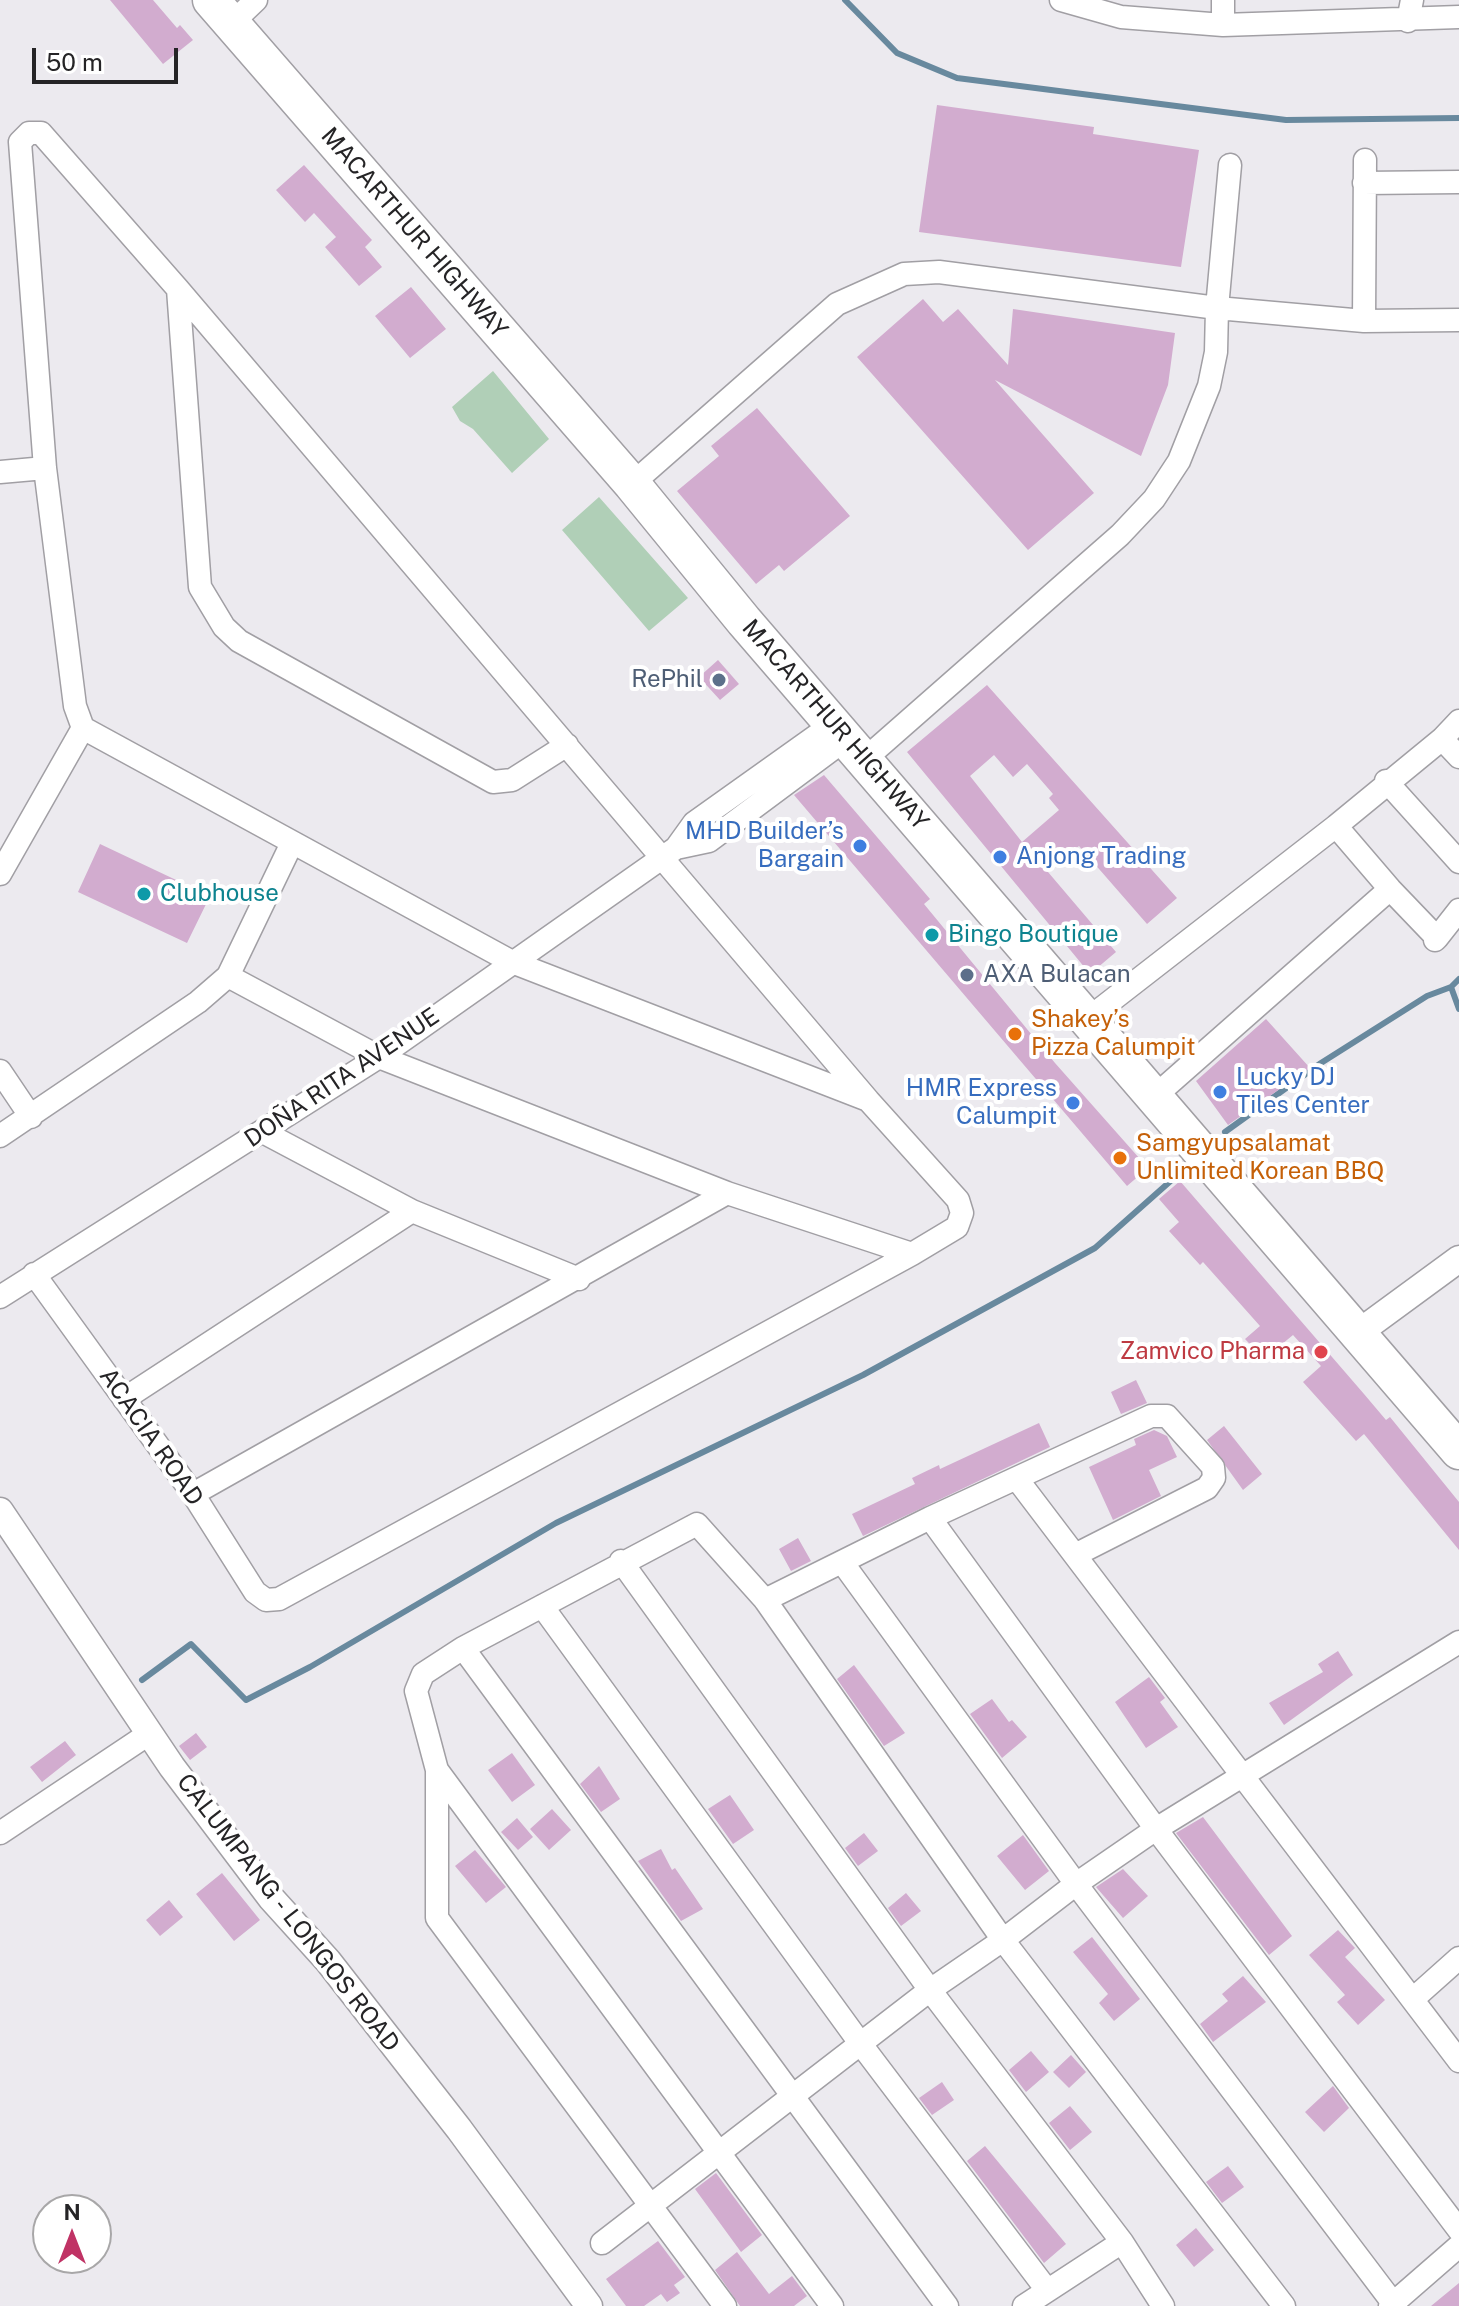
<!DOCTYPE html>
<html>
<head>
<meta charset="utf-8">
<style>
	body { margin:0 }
	#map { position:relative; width:1459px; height:2306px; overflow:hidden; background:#eceaef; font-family:"Public Sans",sans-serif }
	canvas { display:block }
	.north { position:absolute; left:32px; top:2194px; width:80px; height:80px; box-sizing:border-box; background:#fff; border:2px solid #a8a7a8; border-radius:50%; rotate:0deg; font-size:22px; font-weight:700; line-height:32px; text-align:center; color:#252426 }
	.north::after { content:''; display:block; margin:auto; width:28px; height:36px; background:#c03365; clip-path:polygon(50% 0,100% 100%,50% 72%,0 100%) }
	.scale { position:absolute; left:32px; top:48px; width:146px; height:36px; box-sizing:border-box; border:4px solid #252426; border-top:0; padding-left:10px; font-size:24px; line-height:28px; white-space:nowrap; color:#252426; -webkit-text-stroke:6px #fff; paint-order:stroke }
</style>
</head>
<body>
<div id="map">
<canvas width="1459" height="2306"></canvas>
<div class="north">N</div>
<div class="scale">50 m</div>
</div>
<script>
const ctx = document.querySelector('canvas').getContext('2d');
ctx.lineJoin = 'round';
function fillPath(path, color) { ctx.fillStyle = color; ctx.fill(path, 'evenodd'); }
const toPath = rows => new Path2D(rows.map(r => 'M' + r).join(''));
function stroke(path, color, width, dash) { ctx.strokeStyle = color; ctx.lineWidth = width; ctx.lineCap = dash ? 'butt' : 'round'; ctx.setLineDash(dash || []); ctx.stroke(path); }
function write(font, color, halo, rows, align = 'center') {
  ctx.font = font + ' "Public Sans",sans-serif'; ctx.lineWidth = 8; ctx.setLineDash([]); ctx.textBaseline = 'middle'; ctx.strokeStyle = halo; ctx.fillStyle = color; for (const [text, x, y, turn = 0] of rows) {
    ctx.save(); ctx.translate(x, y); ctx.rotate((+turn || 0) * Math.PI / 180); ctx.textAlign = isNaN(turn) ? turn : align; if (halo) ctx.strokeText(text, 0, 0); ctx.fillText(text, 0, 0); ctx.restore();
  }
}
fillPath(toPath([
	[493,371,549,439,512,473,473,429,460,421,452,407],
	[599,497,688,598,649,631,562,530]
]), '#b0cfb7');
stroke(toPath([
	[845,0,897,53,957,78,1286,120,1459,118],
	[1451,987,1459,1009],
	[1225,1132,1321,1063,1427,996,1451,987,1459,979],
	[142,1680,191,1644,246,1700,310,1667,556,1523,863,1375,1095,1248,1174,1178]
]), '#68899e', 6);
fillPath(toPath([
	[110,0,153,0,177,28,180,25,193,40,163,64],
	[937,105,1094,127,1093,134,1199,150,1181,267,919,232],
	[304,165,372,240,365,247,382,267,359,286,325,247,336,237,314,213,305,222,276,190],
	[411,287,446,329,410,358,375,316],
	[923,299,943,322,958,309,1008,365,1013,309,1175,333,1168,385,1141,456,995,380,1094,493,1028,550,857,357],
	[757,408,850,516,784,571,779,565,756,584,677,491,719,456,711,446],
	[718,660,739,684,720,700,699,677],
	[987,685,1177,898,1147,924,1079,846,1048,872,1116,952,1090,974,907,752],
	[994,755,1013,777,1027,764,1053,794,1049,798,1059,810,1022,842,970,776],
	[824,775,930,899,924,904,1055,1063,1148,1168,1127,1186,794,795],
	[100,844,210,896,187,943,78,892],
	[1266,1019,1310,1068,1228,1125,1196,1081],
	[1180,1181,1364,1394,1386,1420,1390,1417,1459,1502,1459,1550,1364,1434,1356,1441,1303,1382,1321,1366,1293,1335,1264,1359,1245,1339,1260,1326,1203,1262,1200,1265,1169,1231,1179,1222,1159,1199],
	[1136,1380,1147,1403,1121,1414,1111,1392],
	[1039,1423,1050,1447,863,1536,852,1514,915,1484,912,1478,939,1465,940,1469],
	[1224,1426,1262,1474,1243,1490,1207,1440],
	[1154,1430,1167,1436,1177,1457,1149,1470,1161,1496,1113,1520,1089,1467,1136,1445,1134,1439],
	[798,1538,811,1561,791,1571,779,1549],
	[1338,1651,1353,1675,1284,1725,1269,1703,1323,1672,1318,1664],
	[854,1665,905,1733,884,1746,837,1679],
	[1149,1677,1165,1698,1160,1702,1178,1727,1146,1748,1115,1702],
	[992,1699,1009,1722,1012,1720,1027,1737,1002,1758,970,1714],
	[196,1733,207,1747,190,1760,179,1746],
	[65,1741,76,1755,42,1782,30,1767],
	[512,1753,535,1785,512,1802,488,1770],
	[599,1766,620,1799,601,1812,580,1784],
	[730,1795,754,1830,733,1844,708,1809],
	[552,1809,571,1830,549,1850,530,1829],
	[1203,1817,1292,1936,1269,1955,1176,1833],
	[517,1818,533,1837,518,1850,501,1832],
	[864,1833,878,1851,858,1866,845,1848],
	[1023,1835,1049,1871,1025,1890,997,1856],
	[661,1849,672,1870,675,1868,703,1909,681,1921,638,1861],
	[475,1850,506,1887,486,1903,455,1866],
	[1123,1869,1148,1896,1123,1918,1096,1887],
	[222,1873,260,1920,234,1941,196,1894],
	[906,1893,921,1911,901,1926,888,1908],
	[169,1900,183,1917,160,1936,146,1920],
	[1338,1930,1355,1948,1345,1957,1385,2000,1358,2025,1337,2002,1345,1995,1309,1955],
	[1092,1937,1140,1999,1114,2021,1099,2003,1108,1994,1073,1952],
	[1243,1976,1266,2002,1213,2042,1200,2024,1228,2001,1222,1994],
	[1031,2051,1049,2072,1026,2092,1009,2070],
	[1071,2055,1086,2072,1069,2088,1053,2072],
	[942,2082,954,2100,932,2115,919,2098],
	[1333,2086,1349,2108,1324,2132,1305,2112],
	[1070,2106,1092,2132,1070,2150,1049,2123],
	[985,2146,1066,2244,1044,2263,967,2161],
	[1228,2166,1244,2187,1222,2203,1206,2182],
	[716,2173,762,2235,741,2252,695,2189],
	[1196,2228,1214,2250,1194,2267,1176,2245],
	[658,2241,685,2277,674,2285,680,2293,667,2302,661,2294,644,2306,626,2306,606,2279],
	[737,2252,769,2294,792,2276,807,2296,794,2306,740,2306,715,2270],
	[1459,2283,1459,2306,1431,2306]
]), '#d2accf');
const minor = toPath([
	[1061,0,1121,17,1223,25,1459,17],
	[1408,21,1412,0],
	[232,23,256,0],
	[1223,25,1223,0],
	[1364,183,1459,182],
	[178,289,200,587,224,627,239,641,493,782,512,780,567,745],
	[1364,321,1365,160],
	[0,472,45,468],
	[632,484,837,304,904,274,939,272,1217,308,1364,321,1459,320],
	[1442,739,1459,757],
	[865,759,1120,535,1154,499,1179,461,1209,386,1216,352,1217,308,1230,165],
	[1386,781,1459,862],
	[1336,826,1390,889,1437,938,1435,940],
	[676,848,709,841,846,739],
	[0,874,83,728],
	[1437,938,1459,910],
	[228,976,292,843],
	[1089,1018,1336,826,1442,739,1459,721],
	[0,1071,31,1117],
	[1155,1096,1390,889],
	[263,1132,412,1211,579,1279],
	[0,1136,198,1002,228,976,379,1057,727,1193,912,1254],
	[34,1274,193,1494,255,1592,266,1600,279,1599,912,1254,957,1227,962,1213,958,1200,868,1100,512,962,83,728,75,706,45,468,20,142,29,133,41,133,178,289,868,1100],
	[0,1297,379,1057,676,848,694,823,833,724],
	[124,1399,412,1211],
	[1017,1479,1459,2061],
	[193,1494,727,1193],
	[930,1518,1156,1829,1459,2230],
	[621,1561,930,1990,1122,2242,1163,2306],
	[842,1562,1076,1884,1393,2303],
	[765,1600,930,1518,1151,1416,1167,1416,1213,1467,1214,1478,1207,1488,1077,1554],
	[542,1606,860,2043,1047,2290],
	[463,1648,947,2306],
	[437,1770,832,2306],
	[0,1833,150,1733],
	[1413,1999,1459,1958],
	[602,2243,930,1990,1003,1940,1076,1884,1156,1829,1459,1642],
	[725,2306,437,1918,437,1770,416,1691,423,1674,463,1648,697,1524,765,1600,1003,1940,1284,2306],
	[1024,2306,1122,2242],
	[1390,2306,1459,2246]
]);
const tertiary = toPath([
	[1358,1333,1459,1259],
	[0,1511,172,1767,271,1898,328,1961,459,2129,589,2306]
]);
const trunk = toPath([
	[211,0,632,484,744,621,1459,1451]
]);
stroke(minor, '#a19fa4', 25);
stroke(tertiary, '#a19fa4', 29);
stroke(trunk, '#a19fa4', 39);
stroke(minor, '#fff', 22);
stroke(tertiary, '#fff', 26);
stroke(trunk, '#fff', 36);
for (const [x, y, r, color] of [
	[719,680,8,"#5c6f8a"],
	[860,846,8,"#3f7fe0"],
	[1000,857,8,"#3f7fe0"],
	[144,894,8,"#0f9aa8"],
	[932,935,8,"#0f9aa8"],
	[967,975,8,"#5c6f8a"],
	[1015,1034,8,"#e8710a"],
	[1220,1092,8,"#3f7fe0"],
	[1073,1103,8,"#3f7fe0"],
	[1120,1158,8,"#e8710a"],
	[1321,1352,8,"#e0444e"]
]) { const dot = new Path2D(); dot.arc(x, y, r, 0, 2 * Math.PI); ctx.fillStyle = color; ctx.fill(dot); stroke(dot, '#fff', 3); }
write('24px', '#252426', '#fff', [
	["MACARTHUR HIGHWAY",414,233,49],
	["MACARTHUR HIGHWAY",835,725,49],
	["DOÑA RITA AVENUE",342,1078,-34],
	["ACACIA ROAD",151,1437,55],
	["CALUMPANG - LONGOS ROAD",288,1913,52]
]);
write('24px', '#4e5e75', '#fff', [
	["RePhil",703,680],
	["AXA Bulacan",983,975,"left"]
], 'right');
write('24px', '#366cbe', '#fff', [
	["MHD Builder’s",844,832],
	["Bargain",844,860],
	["Anjong Trading",1016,857,"left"],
	["Lucky DJ",1236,1078,"left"],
	["Tiles Center",1236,1106,"left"],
	["HMR Express",1057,1089],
	["Calumpit",1057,1117]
], 'right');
write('24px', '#0d838f', '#fff', [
	["Clubhouse",160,894],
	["Bingo Boutique",948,935]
], 'left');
write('24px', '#c56008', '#fff', [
	["Shakey’s",1031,1020],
	["Pizza Calumpit",1031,1048],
	["Samgyupsalamat",1136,1144],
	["Unlimited Korean BBQ",1136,1172]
], 'left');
write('24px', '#be3a42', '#fff', [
	["Zamvico Pharma",1305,1352]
], 'right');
</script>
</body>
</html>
